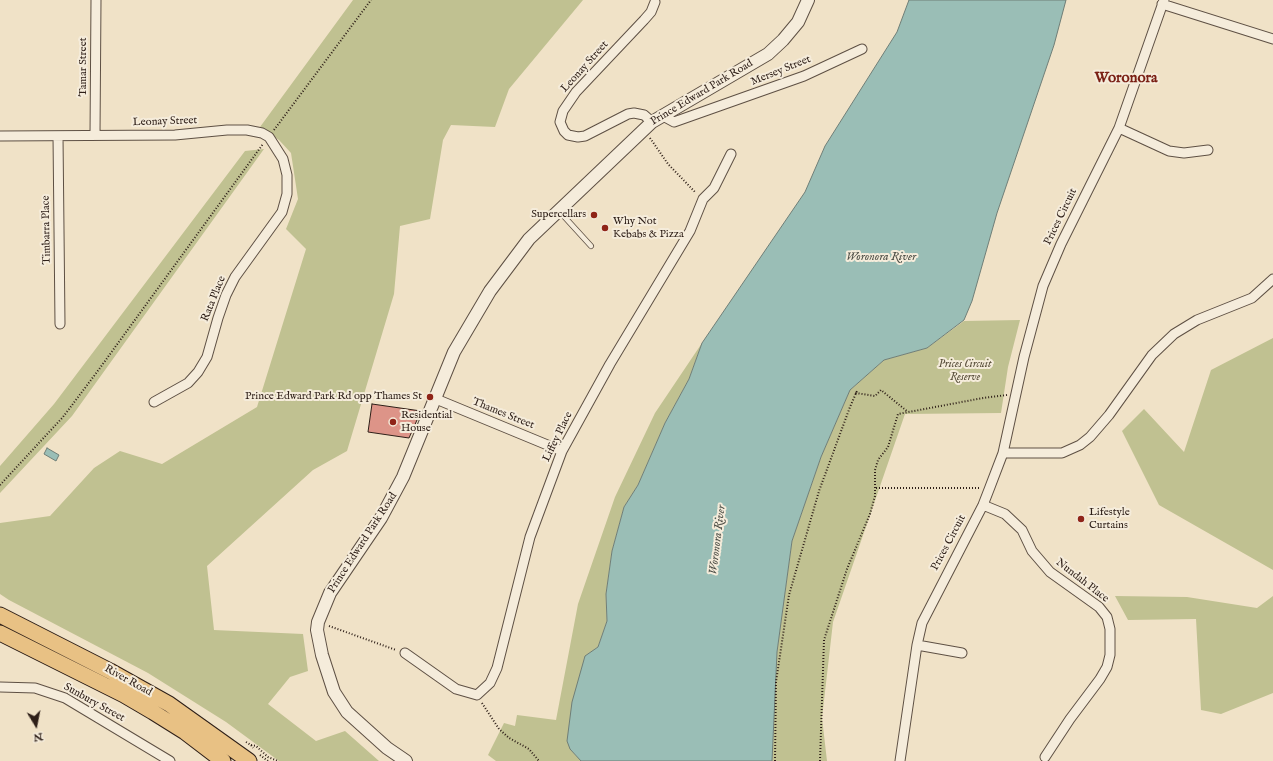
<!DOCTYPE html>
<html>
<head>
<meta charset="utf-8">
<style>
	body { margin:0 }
	#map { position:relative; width:1273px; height:761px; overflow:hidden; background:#f0e2c7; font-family:"IM FELL English",serif }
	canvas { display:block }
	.north { position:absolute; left:16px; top:705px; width:40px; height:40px; -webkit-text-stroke:3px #f5ecdb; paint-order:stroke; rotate:170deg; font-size:11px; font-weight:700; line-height:16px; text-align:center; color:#2e1f18 }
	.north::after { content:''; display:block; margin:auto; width:14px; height:18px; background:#2e1f18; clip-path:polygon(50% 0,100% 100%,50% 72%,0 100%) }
</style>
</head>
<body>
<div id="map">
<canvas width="1273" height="761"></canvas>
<div class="north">N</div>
</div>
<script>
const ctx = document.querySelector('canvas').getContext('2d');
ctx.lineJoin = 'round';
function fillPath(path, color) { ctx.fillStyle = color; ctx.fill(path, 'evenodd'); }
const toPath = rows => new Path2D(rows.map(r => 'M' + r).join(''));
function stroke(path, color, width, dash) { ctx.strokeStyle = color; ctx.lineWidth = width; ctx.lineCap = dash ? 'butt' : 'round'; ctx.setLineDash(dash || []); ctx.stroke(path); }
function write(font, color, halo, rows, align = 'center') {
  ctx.font = font + ' "IM FELL English",serif'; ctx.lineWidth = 4; ctx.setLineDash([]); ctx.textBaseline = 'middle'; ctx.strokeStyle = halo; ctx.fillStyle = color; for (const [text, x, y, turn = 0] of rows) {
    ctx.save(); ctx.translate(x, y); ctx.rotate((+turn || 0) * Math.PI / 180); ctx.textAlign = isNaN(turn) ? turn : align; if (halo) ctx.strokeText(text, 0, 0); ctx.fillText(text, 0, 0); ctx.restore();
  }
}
fillPath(toPath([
	[353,0,583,0,509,89,495,127,451,125,443,140,430,219,400,226,394,294,347,451,313,470,207,566,214,630,303,634,308,671,290,677,268,704,316,741,345,731,379,761,279,761,226,722,148,673,9,600,0,594,0,523,50,516,94,468,120,451,162,464,257,407,306,249,286,229,298,199,291,153,279,140,260,127],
	[264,149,72,416,0,493,0,466,54,404,245,151],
	[1020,320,1008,367,1001,413,905,414,833,622,822,718,827,761,772,761,777,652,792,541,821,457,850,390,884,360,927,348,964,321],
	[1273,338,1273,570,1159,505,1122,431,1144,409,1184,452,1211,370],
	[702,343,689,379,665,423,638,485,624,507,612,551,606,594,607,621,598,647,585,657,570,749,581,761,496,761,488,755,504,723,515,726,517,715,556,720,578,604,615,497,655,413],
	[1115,596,1187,597,1257,608,1273,596,1273,693,1221,714,1201,710,1196,619,1128,620]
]), '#c0c191');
const water = toPath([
	[909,0,1066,0,1054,45,997,213,972,301,964,320,927,348,884,360,850,390,821,457,792,541,777,652,772,761,581,761,570,749,567,741,572,702,585,656,598,647,607,621,606,594,612,551,624,507,638,485,665,423,689,379,702,343,805,192,825,146,897,32,909,0],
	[47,448,59,455,56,461,44,454,47,448]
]);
fillPath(water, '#9abeb6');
stroke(water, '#6f7e77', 1);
const building = toPath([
	[372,404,421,411,409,438,368,432,372,404]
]);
fillPath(building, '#dd9488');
stroke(building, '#2e1f18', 1);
const service = toPath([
	[560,212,591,246]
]);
const minor = toPath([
	[1162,4,1273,39],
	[663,116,674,122,804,76,862,49],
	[652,122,644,115,634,113,628,114,585,136,578,137,568,135,564,131,560,122,563,111,576,92,644,20,651,12,655,2],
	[1119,128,1169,151,1184,153,1208,150],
	[95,135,96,0],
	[0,136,175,135,227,130,247,130,262,133,269,137,283,159,287,175,287,194,282,212,235,277,226,295,218,318,207,357,198,372,188,383,154,402],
	[58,136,60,324],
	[436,399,562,451],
	[1003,453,1062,453,1080,445,1090,437,1109,415,1152,355,1174,334,1197,320,1252,298,1273,279],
	[983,505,1005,514,1022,530,1032,551,1050,572,1099,607,1107,617,1110,629,1110,655,1107,667,1100,679,1070,719,1045,757],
	[917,645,962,653],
	[405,653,456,689,477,695,490,683,497,668,530,537,562,451,610,364,690,231,703,199,714,188,731,154],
	[0,687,35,688,65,698,170,761],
	[900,761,917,645,922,623,983,505,990,487,1003,453,1024,357,1043,286,1061,244,1119,128,1164,0]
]);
const tertiary = toPath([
	[406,761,387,748,347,712,334,692,322,655,317,630,318,622,330,593,381,518,403,477,454,352,490,291,529,239,652,122,768,54,783,40,798,22,808,0]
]);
const primary = toPath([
	[0,615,110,671,169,704,249,761],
	[0,633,124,695,153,712,185,732,223,761]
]);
stroke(service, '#5e5044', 6);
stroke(minor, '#5e5044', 11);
stroke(tertiary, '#5e5044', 14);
stroke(primary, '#2e1f18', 17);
stroke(toPath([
	[274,130,371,0],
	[650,138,668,164,696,193],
	[0,485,63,417,97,372,263,144],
	[876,488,980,488],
	[329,626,396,650],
	[482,703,499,729,509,738,529,749,539,761],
	[246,742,251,745,253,748],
	[251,745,256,746,268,757,278,761],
	[260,755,268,761],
	[775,761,776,682,789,595,819,491,850,407,857,391,856,393,875,396,881,390,908,412],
	[820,761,824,640,847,569,870,514,875,496,875,470,878,460,888,447,898,414,983,398,1007,395]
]), '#2e1f18', 2, [1, 2]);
stroke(service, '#f5ecdb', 4.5);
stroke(minor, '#f5ecdb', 9);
stroke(tertiary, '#f5ecdb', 12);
stroke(primary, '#e8c184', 15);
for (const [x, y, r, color] of [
	[594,215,4,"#8f2418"],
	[605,228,4,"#8f2418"],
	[430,397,4,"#8f2418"],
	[393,422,4,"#8f2418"],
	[1081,519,4,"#8f2418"]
]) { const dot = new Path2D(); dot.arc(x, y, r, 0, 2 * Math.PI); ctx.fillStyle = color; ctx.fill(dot); stroke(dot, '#f5ecdb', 1.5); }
write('11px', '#2e1f18', '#f5ecdb', [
	["Tamar Street",84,67,-90],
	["Leonay Street",585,67,-48],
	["Mersey Street",781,71,-22],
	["Prince Edward Park Road",702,93,-31],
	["Leonay Street",165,122,-2],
	["Prices Circuit",1061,217,-64],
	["Timbarra Place",47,230,-91],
	["Rata Place",214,299,-68],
	["Thames Street",503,414,22],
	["Liffey Place",558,437,-64],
	["Prince Edward Park Road",363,543,-57],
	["Prices Circuit",949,543,-62],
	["Nundah Place",1082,581,38],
	["River Road",128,681,29],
	["Sunbury Street",94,703,29]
]);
write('11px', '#2e1f18', '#f5ecdb', [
	["Supercellars",586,215,"right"],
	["Why Not",613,222],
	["Kebabs & Pizza",613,235],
	["Prince Edward Park Rd opp Thames St",422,397,"right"],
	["Residential",401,416],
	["House",401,429],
	["Lifestyle",1089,513],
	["Curtains",1089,526]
], 'left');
write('italic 11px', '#5a503c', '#f5ecdb', [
	["Prices Circuit",965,365],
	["Reserve",965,378]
]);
write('italic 12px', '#4e4f47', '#f5ecdb', [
	["Woronora River",881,258],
	["Woronora River",718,540,-83]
]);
write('bold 15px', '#7a1f14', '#f5ecdb', [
	["Woronora",1126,79]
]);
</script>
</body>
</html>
